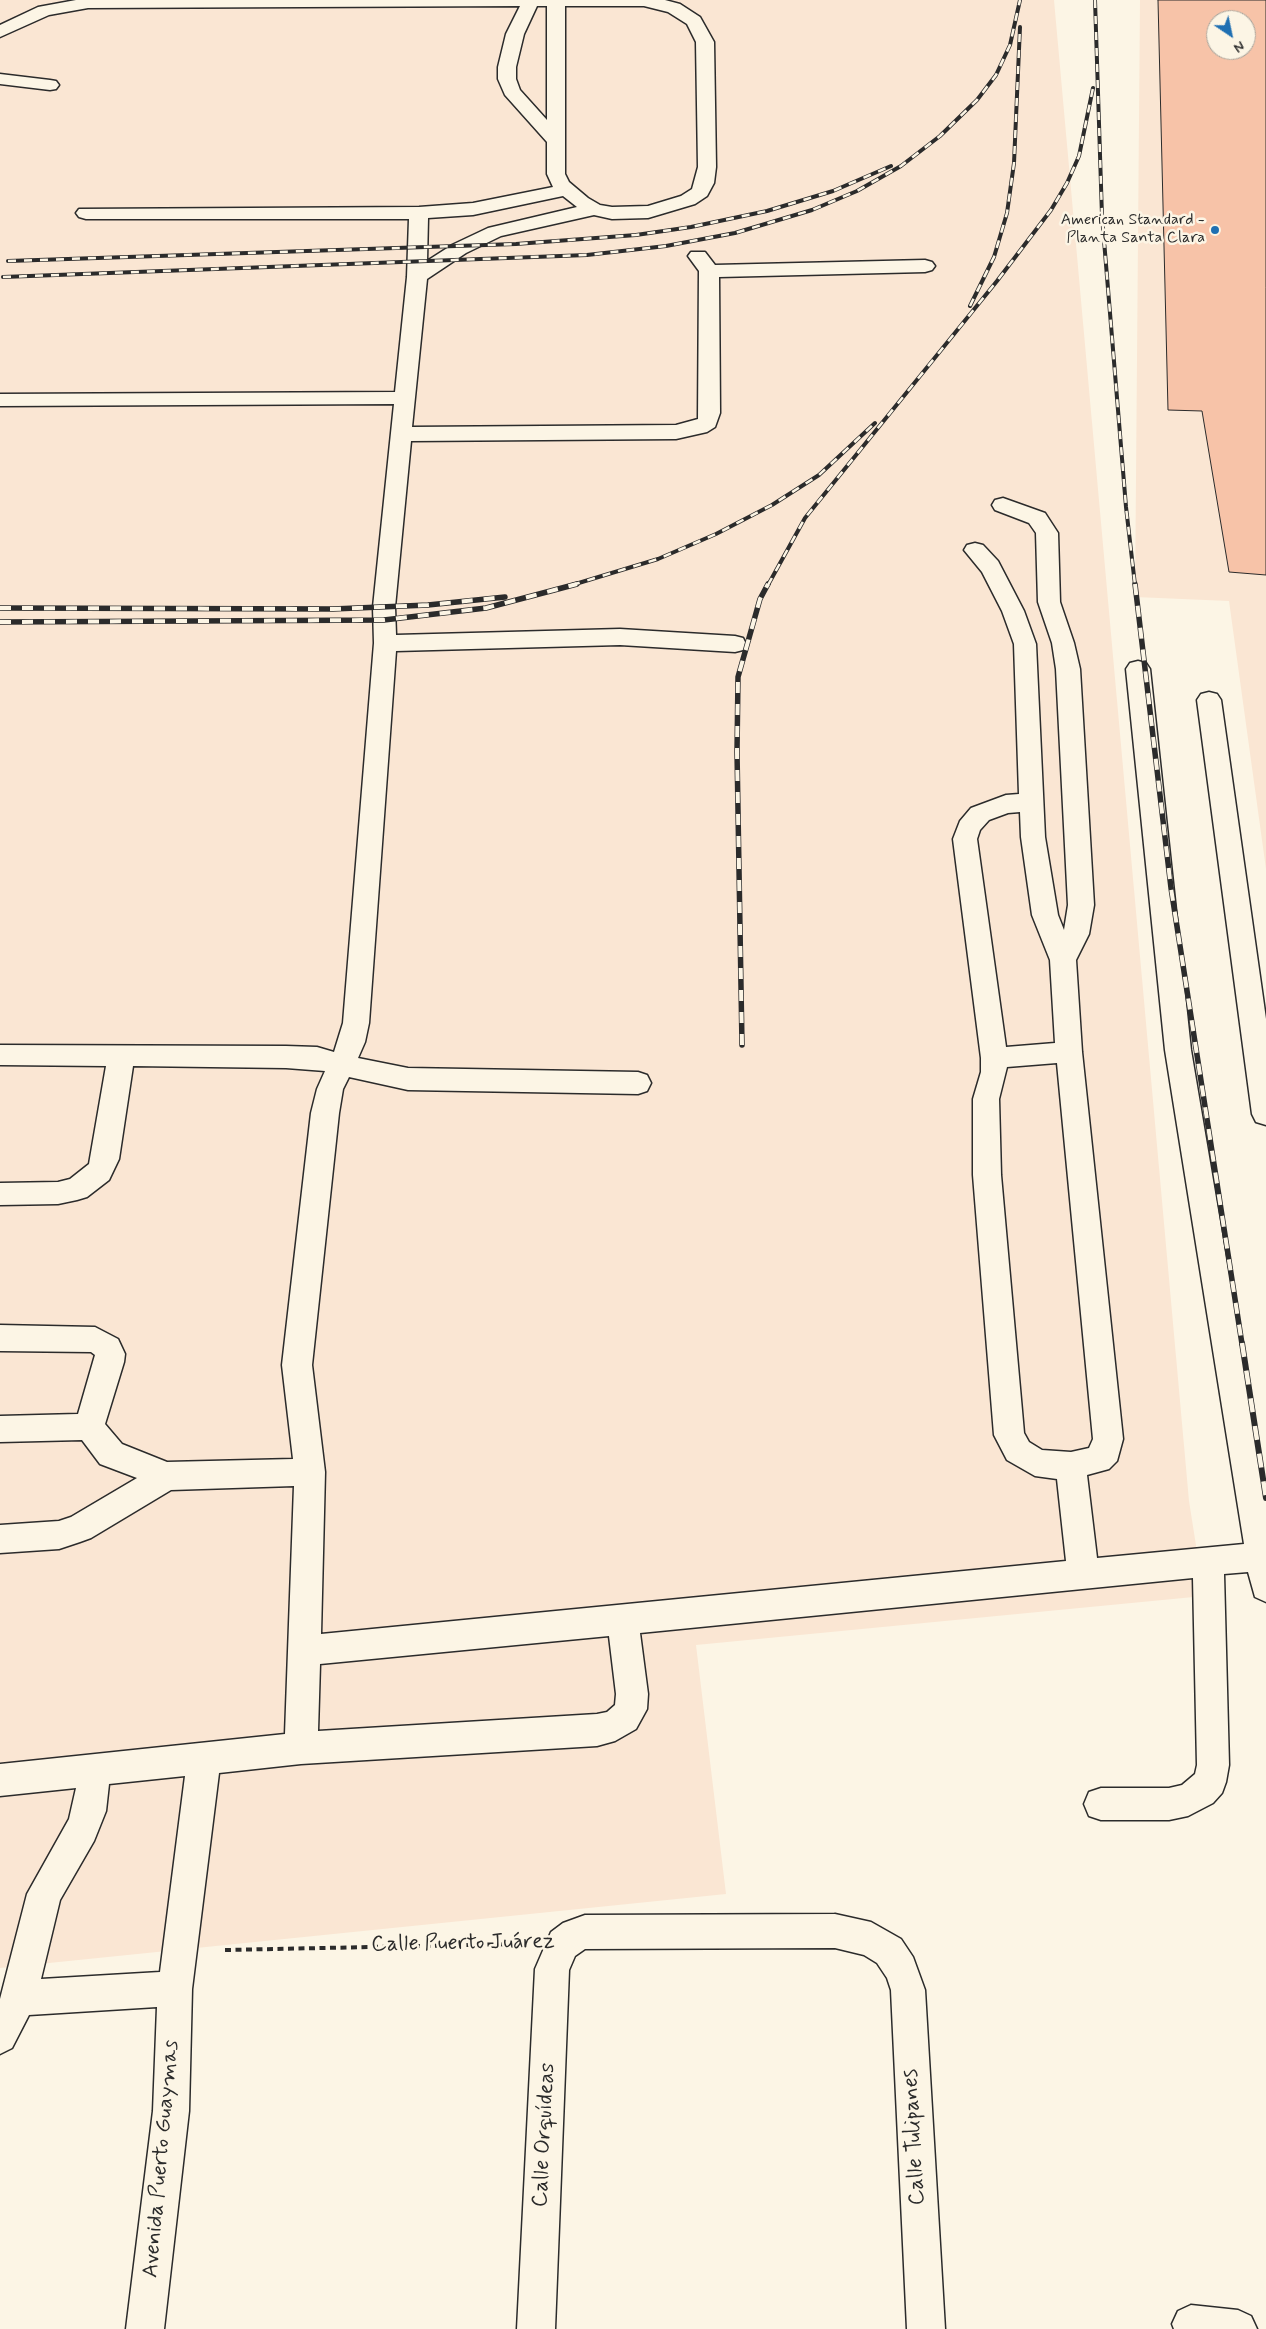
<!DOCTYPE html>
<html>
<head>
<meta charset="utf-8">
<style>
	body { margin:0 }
	#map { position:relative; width:1266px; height:2329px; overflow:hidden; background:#fcf5e5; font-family:Mynerve,sans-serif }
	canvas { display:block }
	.north { position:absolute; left:1206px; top:10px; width:50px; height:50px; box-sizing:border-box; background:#fcf5e5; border:1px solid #a8a49b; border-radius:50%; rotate:146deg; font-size:14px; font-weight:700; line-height:20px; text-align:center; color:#2b2b2b }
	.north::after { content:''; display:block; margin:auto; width:18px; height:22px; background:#1f6fb2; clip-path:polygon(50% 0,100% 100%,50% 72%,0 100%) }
</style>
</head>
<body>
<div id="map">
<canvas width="1266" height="2329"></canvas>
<div class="north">N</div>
</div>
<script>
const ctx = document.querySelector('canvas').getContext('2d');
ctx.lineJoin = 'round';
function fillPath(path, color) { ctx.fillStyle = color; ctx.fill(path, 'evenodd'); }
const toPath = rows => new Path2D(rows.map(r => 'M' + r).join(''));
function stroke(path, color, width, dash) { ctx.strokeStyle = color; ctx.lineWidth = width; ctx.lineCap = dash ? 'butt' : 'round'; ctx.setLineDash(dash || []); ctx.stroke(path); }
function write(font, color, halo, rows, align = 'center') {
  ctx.font = font + ' Mynerve,sans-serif'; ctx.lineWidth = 5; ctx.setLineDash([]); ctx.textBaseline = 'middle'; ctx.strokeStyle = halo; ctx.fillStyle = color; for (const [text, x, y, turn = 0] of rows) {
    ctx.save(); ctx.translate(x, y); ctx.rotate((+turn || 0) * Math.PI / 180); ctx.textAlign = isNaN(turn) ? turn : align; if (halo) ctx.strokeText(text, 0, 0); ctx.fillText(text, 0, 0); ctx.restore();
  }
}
fillPath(toPath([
	[0,0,1054,0,1189,1501,1204,1596,696,1645,726,1894,0,1968],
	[1140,0,1266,0,1266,869,1229,601,1135,597],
	[1216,20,1246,20,1246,50,1216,50]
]), '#fae6d3');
const building = toPath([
	[1158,0,1266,0,1266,575,1229,572,1202,411,1168,410,1158,0],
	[1216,20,1246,20,1246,50,1216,50,1216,20]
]);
fillPath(building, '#f7c3a8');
stroke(building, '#2b2b2b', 1);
const minor = toPath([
	[76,0,665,0,680,4,700,17,714,42,716,167,714,183,707,196,695,204,648,218,612,219,594,215,501,236,466,253,427,279,412,427,676,425,698,419,699,271,688,256,691,252,705,252,715,265,925,260,932,262,935,266,932,270,925,272,719,277,720,413,715,427,707,432,676,439,411,441,395,607,396,635,620,629,735,636,743,638,746,644,743,650,735,652,620,645,396,651,369,1023,365,1042,358,1058,408,1068,638,1072,647,1075,651,1083,647,1091,638,1094,408,1090,349,1077,343,1089,339,1113,312,1365,325,1472,321,1634,1066,1561,1057,1479,1035,1476,1007,1460,994,1435,973,1175,973,1099,981,1072,981,1058,953,839,960,821,971,808,1006,795,1019,794,1014,644,1002,611,982,572,964,550,967,545,975,543,983,545,998,561,1024,611,1036,644,1045,837,1058,915,1064,930,1068,905,1056,669,1052,643,1038,602,1036,533,1029,523,995,510,992,505,995,500,1003,498,1045,513,1058,533,1060,602,1074,643,1080,669,1094,905,1089,934,1076,960,1082,1052,1123,1439,1117,1461,1109,1469,1087,1475,1097,1558,1244,1544,1165,1050,1126,669,1130,663,1138,661,1146,663,1150,669,1191,1050,1266,1494,1266,1602,1255,1597,1248,1572,1224,1574,1229,1765,1226,1782,1222,1793,1213,1803,1188,1816,1169,1820,1101,1820,1089,1816,1084,1804,1089,1792,1101,1788,1169,1788,1182,1785,1195,1774,1197,1765,1193,1578,640,1633,648,1694,647,1709,636,1729,615,1741,597,1746,301,1764,219,1773,192,1989,189,2111,164,2329,126,2329,153,2111,157,2007,29,2015,12,2048,0,2054,0,1999,27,1894,69,1819,76,1788,0,1796,0,1764,285,1734,294,1486,171,1490,91,1538,80,1542,59,1549,0,1553,0,1525,59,1521,71,1517,137,1478,100,1464,82,1440,0,1442,0,1416,78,1414,95,1355,91,1352,0,1351,0,1325,95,1327,118,1339,125,1354,124,1362,105,1424,122,1444,167,1462,293,1459,282,1365,311,1113,317,1089,325,1071,286,1068,133,1066,119,1159,109,1180,87,1197,77,1200,58,1204,0,1205,0,1183,58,1182,70,1179,89,1164,106,1066,0,1065,0,1045,286,1046,317,1047,334,1052,343,1023,374,643,373,607,394,404,0,406,0,394,395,392,407,277,409,219,86,219,79,217,76,213,79,209,419,207,473,203,553,187,547,174,547,142,505,95,498,79,498,67,506,34,520,6,88,8,49,15,0,37,0,25,38,7,76,0],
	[537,6,547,6,547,120,520,90,516,79,516,67,524,34,537,6],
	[565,6,644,6,668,12,687,24,696,42,698,167,692,189,681,196,648,206,612,207,600,205,588,198,569,182,565,174,565,6],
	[563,196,577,207,488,228,452,245,427,261,428,218,473,215,563,196],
	[1020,812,1021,837,1032,915,1050,960,1055,1043,1006,1047,977,839,980,830,989,820,1008,813,1020,812],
	[1057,1063,1093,1439,1089,1448,1071,1452,1042,1450,1029,1442,1024,1433,1001,1175,999,1099,1007,1067,1057,1063],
	[609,1636,616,1694,615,1705,607,1712,597,1714,318,1731,320,1664,609,1636],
	[185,1776,160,1972,41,1979,60,1900,94,1841,106,1811,109,1784,185,1776],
	[0,74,50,80,56,81,59,85,56,89,50,90,0,84,0,74],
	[1209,692,1217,694,1221,700,1266,1019,1266,1125,1256,1122,1252,1114,1197,700,1201,694,1209,692],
	[835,1914,871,1922,901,1939,913,1957,925,1990,945,2329,907,2329,891,1990,887,1978,877,1963,864,1955,835,1948,585,1949,575,1956,569,1970,555,2329,517,2329,535,1969,551,1932,563,1923,585,1915,835,1914],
	[1191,2305,1238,2310,1251,2316,1257,2329,1174,2329,1172,2324,1178,2311,1191,2305]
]);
stroke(minor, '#2b2b2b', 3);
stroke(toPath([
	[225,1950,517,1944]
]), '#2b2b2b', 4, [6, 4.5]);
fillPath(minor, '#fcf5e5');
const railFar2 = toPath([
	[1095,0,1102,216,1126,507,1135,585],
	[8,261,516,244,636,235,691,227,767,211,833,191,891,166],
	[3,277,587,255,666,246,735,233,812,210,857,191,901,166,940,136,977,100,996,75,1010,45,1020,0],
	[970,306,994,257,1007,213,1014,163,1020,27],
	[572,585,658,559,716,534,772,505,819,475,875,423],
	[768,585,805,518,997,281,1051,210,1067,183,1079,156,1093,88]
]);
const railFar1 = toPath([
	[1135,584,1171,888,1242,1344],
	[0,608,333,609,428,605,505,597],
	[0,622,384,620,486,608,577,584],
	[742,1045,737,752,738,677,760,599,768,584]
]);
const rail = toPath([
	[1242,1343,1266,1498]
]);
stroke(railFar2, '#2b2b2b', 4);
stroke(railFar1, '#2b2b2b', 5.5);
stroke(rail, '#2b2b2b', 6);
stroke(railFar2, '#fcf5e5', 2.5, [8]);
stroke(railFar1, '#fcf5e5', 4, [11]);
stroke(rail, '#fcf5e5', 4.5, [14]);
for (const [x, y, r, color] of [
	[1215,230,5,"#1f6fb2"]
]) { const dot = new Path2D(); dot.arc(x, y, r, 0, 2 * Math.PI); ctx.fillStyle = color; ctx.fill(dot); stroke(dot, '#fcf5e5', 2); }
write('16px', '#2b2b2b', '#fcf5e5', [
	["American Standard -",1205,221],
	["Planta Santa Clara",1205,239]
], 'right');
write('22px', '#2b2b2b', '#fcf5e5', [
	["Calle Puerto Juárez",463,1944,-1],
	["Calle Orquídeas",545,2135,-87],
	["Calle Tulipanes",915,2137,-93],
	["Avenida Puerto Guaymas",162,2159,-85]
]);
</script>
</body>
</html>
